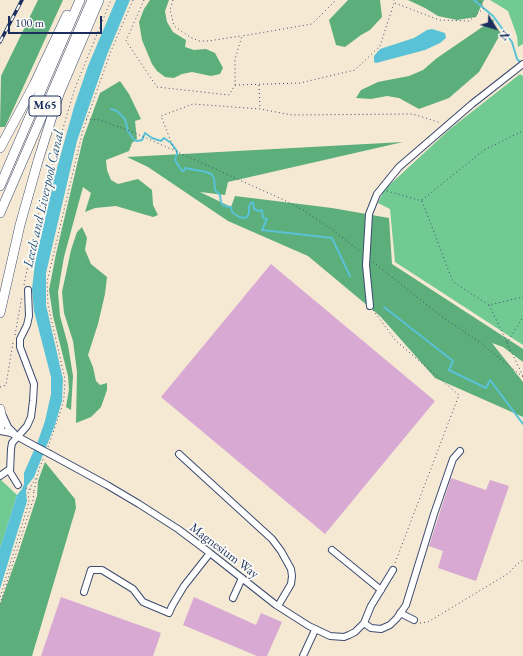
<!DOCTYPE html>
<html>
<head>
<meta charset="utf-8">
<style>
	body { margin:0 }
	#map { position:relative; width:523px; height:656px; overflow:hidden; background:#f5e9d3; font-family:"EB Garamond",serif }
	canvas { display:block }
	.north { position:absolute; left:475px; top:8px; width:40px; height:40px; -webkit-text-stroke:3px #fdfcf7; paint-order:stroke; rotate:128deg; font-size:11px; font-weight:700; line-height:16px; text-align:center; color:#1b2f5e }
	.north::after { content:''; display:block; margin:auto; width:14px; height:18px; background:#1b2f5e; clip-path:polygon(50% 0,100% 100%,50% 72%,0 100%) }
	.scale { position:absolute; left:8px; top:16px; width:94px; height:18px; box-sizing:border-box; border:2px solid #1b2f5e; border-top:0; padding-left:5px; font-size:12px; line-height:14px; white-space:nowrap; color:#1b2f5e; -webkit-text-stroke:3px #fdfcf7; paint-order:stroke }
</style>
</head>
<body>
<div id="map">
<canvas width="523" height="656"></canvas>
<div class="north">N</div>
<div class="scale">100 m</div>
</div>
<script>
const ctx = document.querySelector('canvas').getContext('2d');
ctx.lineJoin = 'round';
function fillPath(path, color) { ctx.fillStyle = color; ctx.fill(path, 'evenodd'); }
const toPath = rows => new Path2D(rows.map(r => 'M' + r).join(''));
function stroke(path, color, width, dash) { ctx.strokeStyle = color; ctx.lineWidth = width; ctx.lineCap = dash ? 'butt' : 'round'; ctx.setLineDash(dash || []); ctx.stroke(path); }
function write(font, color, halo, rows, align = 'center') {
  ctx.font = font + ' "EB Garamond",serif'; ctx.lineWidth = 3.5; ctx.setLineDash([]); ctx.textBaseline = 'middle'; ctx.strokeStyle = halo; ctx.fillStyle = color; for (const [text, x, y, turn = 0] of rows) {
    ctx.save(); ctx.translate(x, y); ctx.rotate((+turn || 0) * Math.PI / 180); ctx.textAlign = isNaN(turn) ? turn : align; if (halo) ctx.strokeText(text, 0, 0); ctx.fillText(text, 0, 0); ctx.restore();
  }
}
fillPath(toPath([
	[490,0,523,0,523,44,518,47,517,36,508,11],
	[520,74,523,76,523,345,395,262,390,209,378,203,384,190,450,129],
	[0,479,17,495,0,548]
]), '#71ca91');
fillPath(toPath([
	[38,0,63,0,5,127,0,127,1,76],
	[150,0,169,0,165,11,167,22,173,32,186,40,185,47,194,50,206,49,215,53,223,68,220,74,211,76,192,72,182,74,174,78,165,77,157,71,152,64,142,40,139,22,144,9],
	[348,0,380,0,382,17,370,30,361,35,345,47,336,45,329,20],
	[408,0,484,0,476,17,457,20,438,16,425,8],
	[494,19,493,24,501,33,479,72,449,98,419,109,399,98,387,96,371,99,356,98,361,90,378,82,409,76,423,70,437,58],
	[120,81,129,94,141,119,135,121,137,139,132,143,129,151,106,160,107,170,111,180,118,184,138,179,152,190,153,205,158,215,153,217,116,206,95,208,85,212,91,193,83,187,64,257,58,292,60,316,68,345,73,376,71,410,66,407,69,389,68,376,53,316,49,290,56,254,83,139,100,93],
	[403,142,228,182,225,195,200,192,231,207,235,196,332,208,389,218,392,264,523,349,523,362,503,347,492,343,523,382,523,417,435,378,380,316,308,256,228,221,148,167,127,157],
	[82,227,87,238,85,250,91,264,107,277,105,294,98,324,88,355,93,367,96,381,100,385,107,383,107,390,101,407,91,417,76,423,77,372,73,341,64,313,62,292,71,250,77,232],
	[45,462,75,499,76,508,32,656,0,656,0,604,17,557,37,496,38,481]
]), '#5cae7b');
fillPath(toPath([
	[116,0,130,0,107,55,77,141,46,273,46,305,63,379,62,401,55,425,34,477,27,486,26,491,27,501,0,589,0,548,17,495,22,489,24,484,24,473,38,441,45,421,51,394,51,377,34,311,32,289,35,263,55,175,74,107,88,66],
	[432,29,445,33,446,38,440,43,425,50,376,63,374,62,374,56,380,49,414,38,427,30]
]), '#59c2d6');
stroke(toPath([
	[474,0,493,16,512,42,517,59,521,63],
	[111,109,117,111,125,119,128,131,134,140,137,141,142,140,145,133,152,138,161,141,164,138,171,143,177,151,177,154,175,159,176,162,182,171,184,171,185,168,206,172,211,174,214,178,215,190,220,195,221,203,224,206,231,207,232,212,239,217,244,218,247,217,249,213,249,207,250,204,253,202,254,209,258,211,262,210,263,218,267,219,262,230,332,238,350,276],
	[384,307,453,361,449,370,486,388,490,380,523,424]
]), '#59c2d6', 2);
fillPath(toPath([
	[271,264,435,401,325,534,161,397],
	[451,478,486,490,490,480,509,486,476,581,438,568,443,551,429,546],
	[61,597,161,633,153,656,41,656],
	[194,597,256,625,261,613,282,622,267,656,257,656,183,625]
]), '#d7a9d3');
const minor = toPath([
	[370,306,366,265,369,214,377,194,399,167,472,104,523,64],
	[3,416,8,427,14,433],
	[0,431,11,433,33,445],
	[50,454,107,485,139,504,178,529,210,553,276,605,309,626,330,636,344,637,349,635,355,632,364,623,371,606,393,570],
	[179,454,272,539,281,551,291,569,292,576,291,584,278,606],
	[0,476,10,469],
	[18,485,10,472,11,449,12,443,27,426,31,417,33,401,34,384,20,347,20,339,27,325,29,316,28,290],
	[332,550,381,590],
	[84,592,91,570,102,570,133,589,143,602,169,613,172,606,184,586,210,553],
	[233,598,242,578],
	[400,613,414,620],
	[364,623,371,628,381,629,390,625,397,618,406,605,434,514,453,459,460,451],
	[303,656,315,630]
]);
const highway = toPath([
	[0,148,34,85,67,15],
	[0,186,80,0],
	[0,213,92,0],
	[0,313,20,225,38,161,59,94,99,0],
	[0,409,2,420,0,427]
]);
stroke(minor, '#3c4b70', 8);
stroke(highway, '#3c4b70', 10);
stroke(toPath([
	[144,0,126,41,157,87,229,95,235,85,235,59,242,36,312,24,336,0],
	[173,0,170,10,174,26,190,37,199,41,208,41,241,36],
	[395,3,439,20,469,21,484,8,479,0],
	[235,85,300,83,355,70,380,46,394,3,394,0],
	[259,85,260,108],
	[86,119,100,120,135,133,284,200,303,210,334,231,361,252],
	[174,149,161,116,193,104,260,109,292,115,413,114,441,123],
	[387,191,422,201],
	[422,200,484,150,523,131],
	[422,201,453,282,489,305,523,297],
	[373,262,441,316,478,341,523,377],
	[24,285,40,206,75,88,111,0],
	[489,305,507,342],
	[373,310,396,341,459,395,395,563],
	[15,335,22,296],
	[523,376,507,343,523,317],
	[0,387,6,385,13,342],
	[48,447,62,407,64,397,65,379,48,305,47,282,83,130,111,51,133,0],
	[34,491,39,469,44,457],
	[0,597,29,502,28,491,36,478],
	[0,604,33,500,34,491,33,490],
	[420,623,428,622,509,573,516,565,523,560]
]), '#3c4b70', 1, [1, 3]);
stroke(minor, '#fff', 6);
stroke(highway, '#fff', 9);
const rail = toPath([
	[0,42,22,0]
]);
stroke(rail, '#1b2f5e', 3.5);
stroke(rail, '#fdfcf7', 2, [6]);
const minorBridge = toPath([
	[33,445,50,454]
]);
stroke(minorBridge, '#3c4b70', 8, []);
stroke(toPath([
	[26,488,33,490]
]), '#3c4b70', 1, [1, 3]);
stroke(minorBridge, '#fff', 6);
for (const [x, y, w] of [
	[45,106,32]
]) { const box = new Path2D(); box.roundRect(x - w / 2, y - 10, w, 20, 3); ctx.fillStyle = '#fdfcf7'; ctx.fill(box); stroke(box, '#1b2f5e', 1); }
write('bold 12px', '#1b2f5e', null, [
	["M65",45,106]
]);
write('13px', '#1b2f5e', '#fdfcf7', [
	["Magnesium Way",224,551,37]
]);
write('italic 14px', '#2e5b82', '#fdfcf7', [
	["Leeds and Liverpool Canal",44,199,-77]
]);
</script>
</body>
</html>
